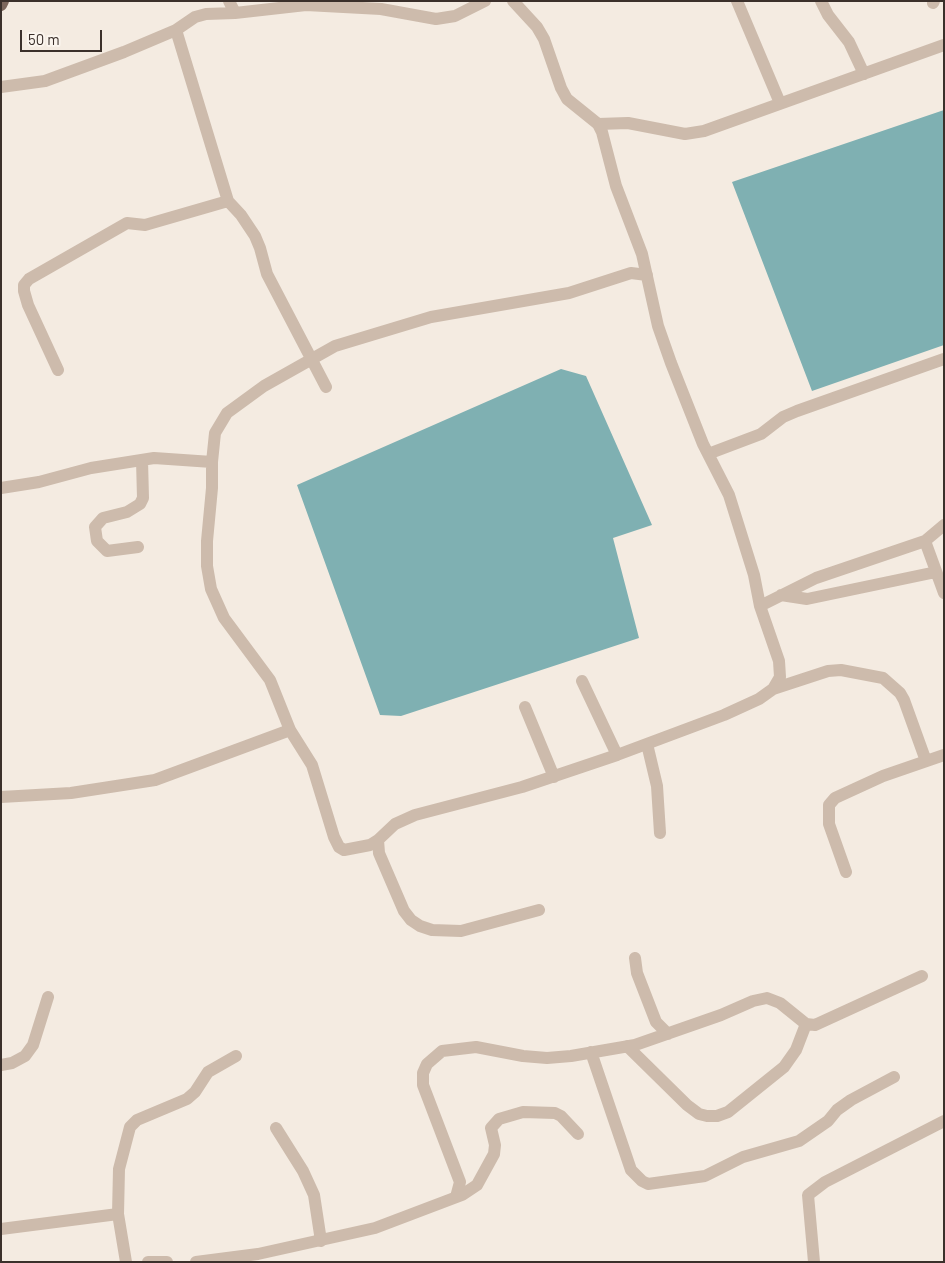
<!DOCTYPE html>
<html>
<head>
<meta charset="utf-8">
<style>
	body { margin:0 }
	#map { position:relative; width:945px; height:1263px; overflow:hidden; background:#f4ebe1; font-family:Barlow,sans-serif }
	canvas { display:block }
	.frame { position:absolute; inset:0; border:2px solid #3b302b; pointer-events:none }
	.scale { position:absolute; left:20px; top:30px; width:82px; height:22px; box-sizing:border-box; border:2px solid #3b302b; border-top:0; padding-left:6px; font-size:15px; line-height:18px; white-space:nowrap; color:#3b302b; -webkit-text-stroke:4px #fbf5ee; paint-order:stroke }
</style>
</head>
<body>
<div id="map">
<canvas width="945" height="1263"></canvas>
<div class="frame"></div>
<div class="scale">50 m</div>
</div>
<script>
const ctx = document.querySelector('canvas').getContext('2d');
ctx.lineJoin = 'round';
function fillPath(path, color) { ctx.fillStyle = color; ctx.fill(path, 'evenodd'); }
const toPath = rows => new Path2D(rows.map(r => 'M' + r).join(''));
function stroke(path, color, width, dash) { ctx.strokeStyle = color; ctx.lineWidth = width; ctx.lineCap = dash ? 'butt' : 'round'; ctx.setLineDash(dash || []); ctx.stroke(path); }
fillPath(toPath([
	[944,110,944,345,812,391,732,182],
	[561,369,586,376,652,525,613,538,639,638,401,716,380,715,297,485]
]), '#7fb0b2');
stroke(toPath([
	[229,1,235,13],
	[737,1,780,103],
	[821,1,828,15,849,42,864,74],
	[933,3,934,1],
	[176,30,228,201,241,215,255,236,260,248,267,274,326,387],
	[1,87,45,81,124,52,176,30,195,17,206,14,235,13,306,5,381,9,436,19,455,16,485,1],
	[598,124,628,123,685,134,704,131,944,45],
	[58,370,28,305,24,291,24,285,29,279,127,223,145,225,228,201],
	[708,454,761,434,783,417,797,411,944,359],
	[212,462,215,433,227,413,264,386,335,346,431,317,569,293,631,273,647,275],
	[1,488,39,482,91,468,154,458,212,462,212,488,207,541,207,566,211,589,224,618,270,680,290,730,312,765,334,837,339,847,344,850,370,845,378,840,395,824,415,815,522,787,617,755,724,715,759,699,773,689,780,677,779,661,760,606,754,575,729,495,703,444,671,363,658,326,642,254,616,186,602,132,598,124,567,99,561,88,544,39,537,27,513,1],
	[925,541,944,593],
	[138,547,107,551,97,541,95,527,103,518,127,512,140,504,143,498,142,460],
	[781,595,807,599,936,572],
	[760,606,816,578,925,541,944,525],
	[582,681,617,755],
	[773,689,828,671,841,670,883,678,900,693,904,700,926,761],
	[525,707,554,777],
	[647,744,657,786,660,833],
	[1,797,71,793,155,780,290,730],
	[378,840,379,853,404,911,411,920,420,926,432,930,461,931,539,910],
	[846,872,829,824,829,805,835,798,883,776,944,755],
	[635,958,637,973,656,1022,668,1034],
	[627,1046,687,1105,699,1114,707,1116,717,1116,728,1112,784,1067,796,1050,806,1024],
	[591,1052,631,1170,642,1181,648,1184,705,1176,743,1157,799,1141,828,1121,837,1110,851,1100,894,1077],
	[1,1065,12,1063,25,1056,33,1045,48,997],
	[276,1128,303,1171,314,1195,321,1241],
	[456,1197,460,1182,423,1085,423,1073,427,1064,442,1051,476,1047,523,1056,547,1058,571,1056,635,1045,721,1015,753,1001,767,998,780,1003,806,1024,815,1025,922,976],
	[1,1229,118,1214],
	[126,1262,118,1214,119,1169,130,1127,137,1120,187,1099,195,1092,208,1072,236,1056],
	[148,1262,167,1262],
	[196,1262,258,1254,375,1228,462,1195,477,1185,494,1154,495,1145,491,1128,499,1119,523,1112,555,1113,561,1116,578,1134],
	[814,1262,808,1195,825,1182,944,1121]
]), '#cdbbac', 12);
stroke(toPath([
	[1,5,3,1]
]), '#7d675c', 12);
</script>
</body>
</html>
